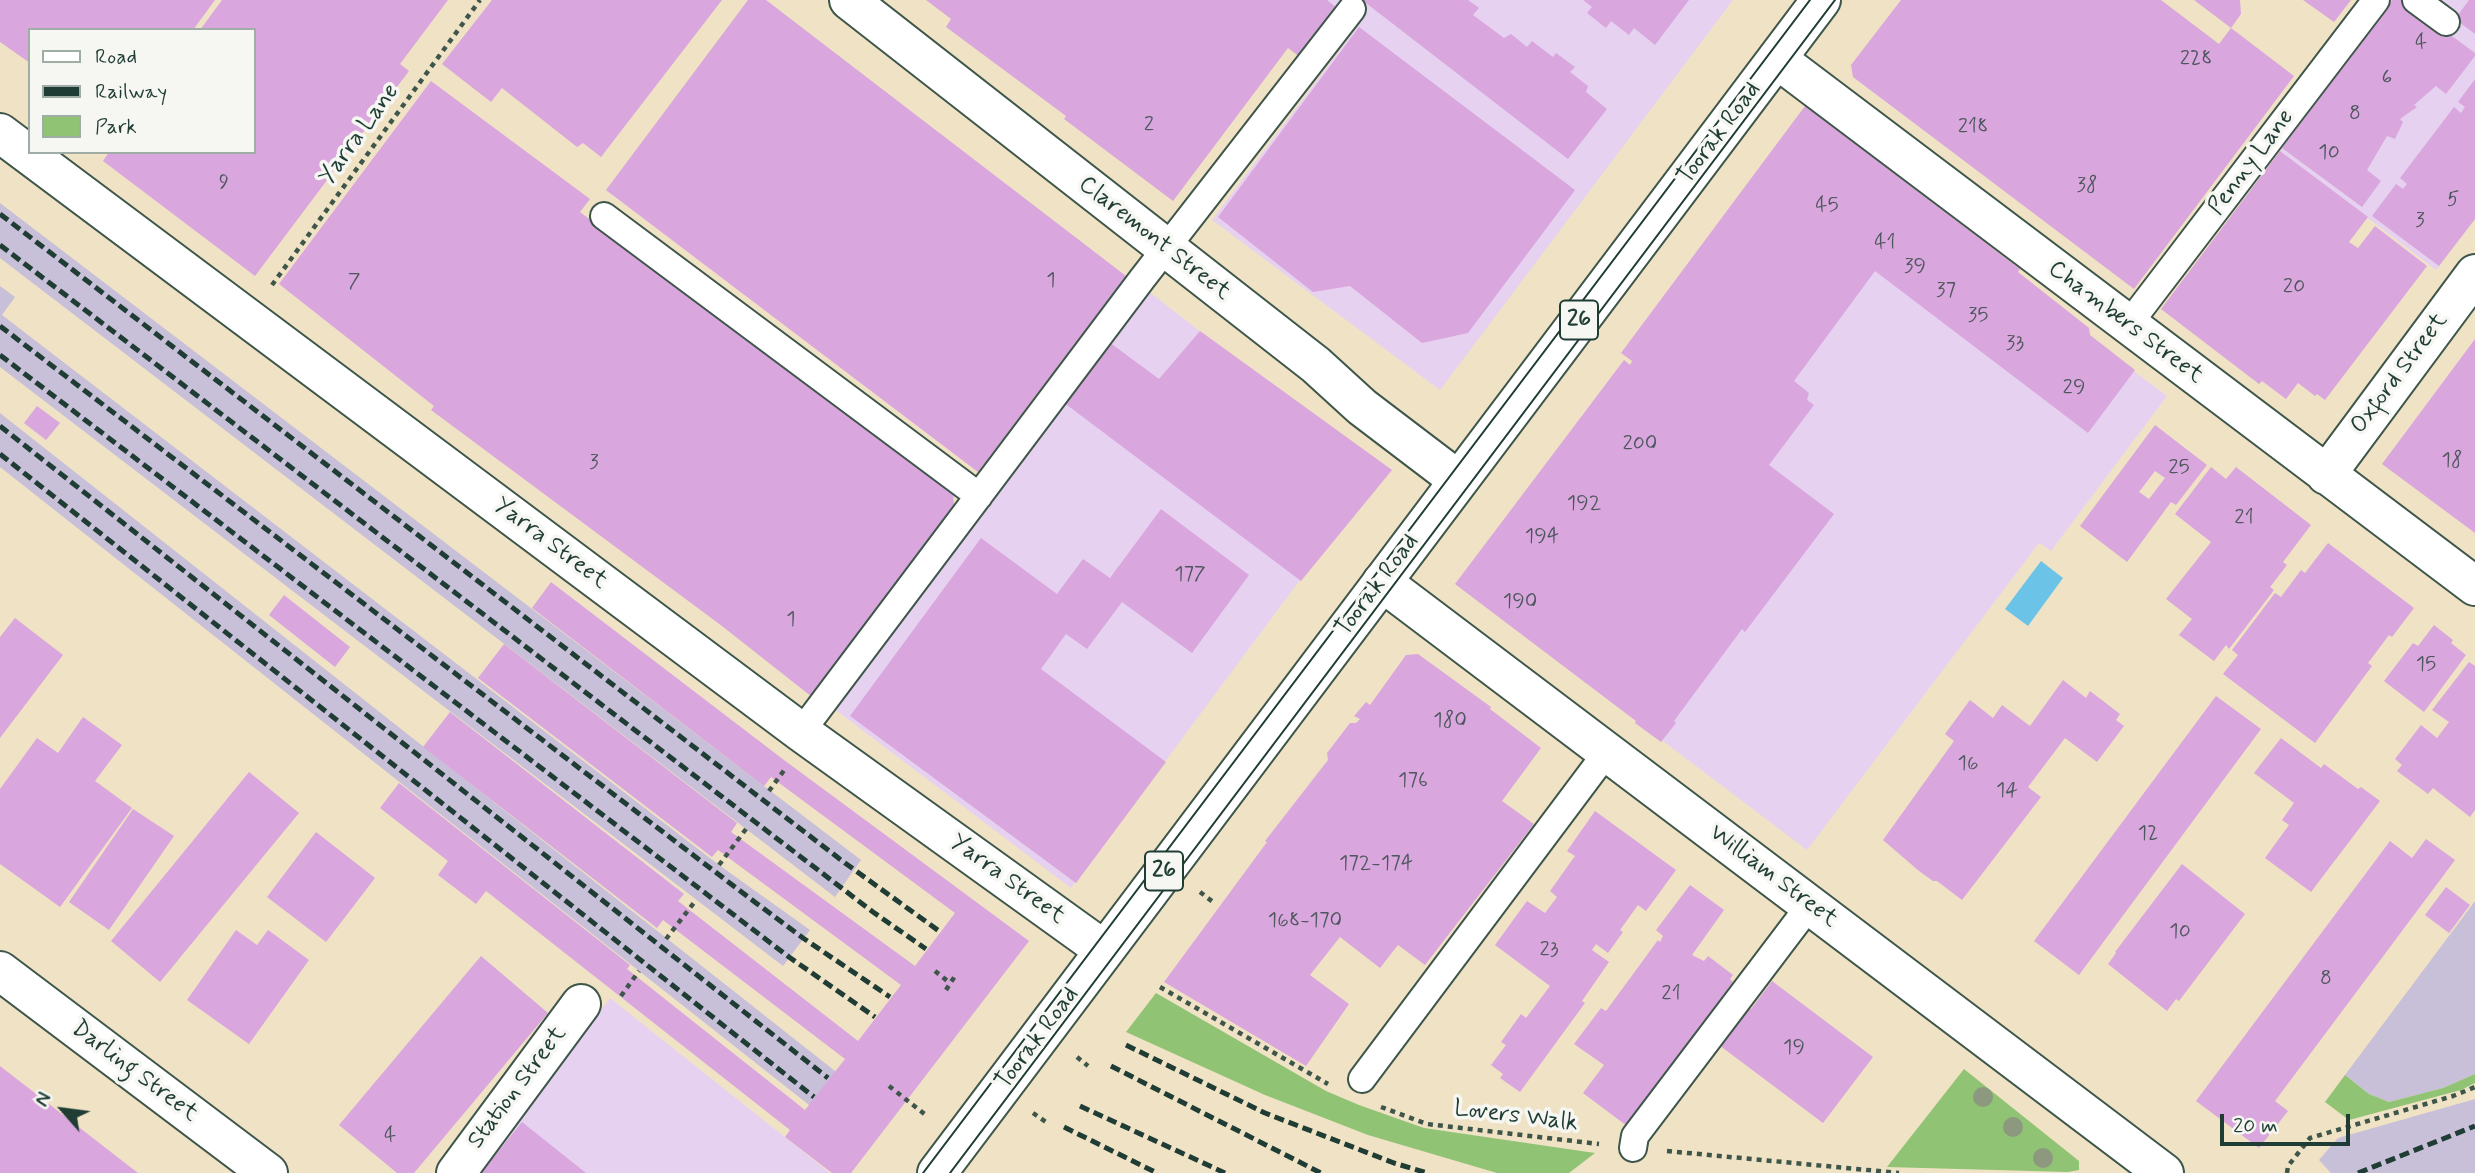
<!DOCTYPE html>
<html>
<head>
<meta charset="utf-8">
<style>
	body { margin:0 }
	#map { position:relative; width:2475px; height:1173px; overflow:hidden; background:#f0e2c5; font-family:Mynerve,sans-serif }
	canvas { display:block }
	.legend { position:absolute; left:28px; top:28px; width:228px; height:126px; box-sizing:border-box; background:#f6f6f2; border:2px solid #a0aca6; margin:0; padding:9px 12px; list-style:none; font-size:21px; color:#1f3d34 }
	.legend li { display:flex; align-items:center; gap:14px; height:35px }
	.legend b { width:35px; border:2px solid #a0aca6 }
	.north { position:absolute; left:28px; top:1075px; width:70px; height:70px; -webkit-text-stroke:5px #f6f6f2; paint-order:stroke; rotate:298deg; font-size:19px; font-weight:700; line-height:28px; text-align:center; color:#1f3d34 }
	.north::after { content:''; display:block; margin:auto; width:24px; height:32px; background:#1f3d34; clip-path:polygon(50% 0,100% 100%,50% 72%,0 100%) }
	.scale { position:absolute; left:2220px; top:1114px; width:130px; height:32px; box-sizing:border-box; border:4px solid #1f3d34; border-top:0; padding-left:9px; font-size:21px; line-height:24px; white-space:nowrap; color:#1f3d34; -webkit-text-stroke:5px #f6f6f2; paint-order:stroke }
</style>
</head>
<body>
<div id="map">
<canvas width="2475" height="1173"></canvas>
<ul class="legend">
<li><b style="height:9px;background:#fff"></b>Road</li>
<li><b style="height:9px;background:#1f3d34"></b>Railway</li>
<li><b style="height:19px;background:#90c374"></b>Park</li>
</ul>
<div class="north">N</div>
<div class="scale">20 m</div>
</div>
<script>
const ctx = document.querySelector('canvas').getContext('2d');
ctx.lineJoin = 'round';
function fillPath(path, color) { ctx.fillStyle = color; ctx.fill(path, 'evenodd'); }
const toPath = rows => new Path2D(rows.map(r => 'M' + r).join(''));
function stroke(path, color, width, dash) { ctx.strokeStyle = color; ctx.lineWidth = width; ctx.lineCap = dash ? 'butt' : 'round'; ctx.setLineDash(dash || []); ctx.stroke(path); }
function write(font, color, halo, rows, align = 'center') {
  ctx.font = font + ' Mynerve,sans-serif'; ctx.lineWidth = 7; ctx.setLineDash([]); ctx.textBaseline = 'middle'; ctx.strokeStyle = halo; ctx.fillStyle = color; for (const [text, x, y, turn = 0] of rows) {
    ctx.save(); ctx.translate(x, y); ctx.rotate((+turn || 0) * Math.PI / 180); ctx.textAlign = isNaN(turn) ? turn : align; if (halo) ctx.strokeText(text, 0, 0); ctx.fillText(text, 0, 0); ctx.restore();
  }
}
fillPath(toPath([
	[1325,0,1733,0,1440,390,1212,220,1358,26],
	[2392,0,2475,0,2475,219,2436,270,2280,151],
	[1808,128,2167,396,2051,551,2039,543,1807,850,1462,589],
	[1148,291,1381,471,1071,888,833,708],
	[610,998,830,1173,476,1173]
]), '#e6d2f0');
fillPath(toPath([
	[0,203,861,860,835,897,0,258],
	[0,286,15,297,2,315,719,865,810,930,783,966,0,367],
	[0,413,849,1082,823,1116,0,467],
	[2475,901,2475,1074,2443,1088,2389,1102,2369,1094,2345,1075],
	[2475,1099,2475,1173,2331,1173,2319,1160,2338,1138]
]), '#c8bfd8');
fillPath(toPath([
	[1156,993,1326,1091,1359,1105,1424,1128,1595,1153,1569,1173,1497,1173,1368,1135,1265,1095,1126,1032],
	[1964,1069,2079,1161,2079,1170,2068,1172,1887,1167],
	[2475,1074,2475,1083,2461,1090,2349,1120,2325,1102,2345,1075,2369,1094,2389,1102,2443,1088]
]), '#90c374');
fillPath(toPath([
	[2041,561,2063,578,2028,626,2005,609]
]), '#6bc4e8');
fillPath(toPath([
	[0,0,215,0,193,30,30,30,30,63,0,42],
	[222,0,448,0,400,64,409,71,255,276,103,161,109,152,254,152,254,30,200,30],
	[492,0,722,0,601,157,583,143,577,147,502,88,491,102,442,64],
	[748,0,766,0,1126,276,978,472,606,190],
	[926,0,1327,0,1346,15,1309,64,1288,48,1173,201,1064,119,1066,116,946,27,951,19],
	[1362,0,1468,0,1479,8,1473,15,1504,38,1511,34,1527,47,1532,41,1553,57,1556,53,1575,67,1570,72,1588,86,1586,92,1607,109,1568,159],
	[1583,0,1689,0,1655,45,1634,28,1629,35,1611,21,1606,28,1587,13,1592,7],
	[1901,0,2161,0,2219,44,2231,28,2294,76,2134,289,1853,77,1851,65],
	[2194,0,2240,0,2241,14,2231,28],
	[2303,0,2351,0,2334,22],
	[2392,0,2403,0,2475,53,2475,56,2446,94,2436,86,2414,105,2417,107,2400,119,2403,122,2395,139,2387,136,2367,170,2381,181,2362,207,2282,148,2328,86,2325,84,2335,71,2338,73],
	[2469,0,2475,0,2475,34,2455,19],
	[1359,27,1575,190,1468,333,1422,343,1350,286,1313,292,1218,217],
	[2475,79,2475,219,2439,266,2372,216,2396,184,2403,189,2407,184,2400,178,2454,107,2461,113,2465,107,2458,102],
	[431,81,590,199,580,212,953,489,954,507,812,697,722,626,431,410,434,406,279,284],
	[1805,106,2020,269,2018,272,2089,328,2090,335,2135,370,2088,433,1875,271,1794,381,1809,393,1807,400,1814,405,1769,465,1834,514,1745,632,1742,629,1674,721,1676,723,1661,742,1635,723,1636,721,1455,584,1624,360,1630,365,1632,361,1621,353],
	[2280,151,2368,217,2349,242,2358,248,2375,226,2427,266,2325,400,2317,394,2315,396,2298,383,2286,399,2262,381,2259,384,2161,309],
	[1200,331,1392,470,1301,581,1063,402,1109,342,1159,379],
	[2475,339,2475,533,2382,464],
	[37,406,60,423,46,440,24,423],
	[2155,425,2207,465,2176,505,2171,502,2127,562,2080,526],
	[2155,471,2165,478,2149,499,2139,492],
	[2211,467,2226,479,2236,467,2311,525,2283,562,2287,565,2270,587,2274,590,2229,649,2226,645,2214,661,2179,635,2192,619,2166,599,2211,542,2175,514],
	[1161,509,1249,575,1192,653,1122,602,1087,649,1066,634,1041,669,1166,762,1076,883,850,716,981,538,1057,594,1083,559,1110,578],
	[2328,543,2414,608,2392,637,2389,635,2368,663,2372,666,2315,743,2223,674,2238,655,2232,650,2275,593,2281,597,2301,570,2305,573],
	[551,582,784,760,1029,941,851,1173,832,1173,785,1137,790,1130,486,891,476,904,438,875,448,861,380,808,399,783,630,965,627,969,805,1110,845,1059,663,920,657,928,423,747,450,712,684,894,678,901,858,1041,901,985,718,850,712,857,478,678,504,644,737,823,731,832,915,966,955,913,771,777,764,786,532,608],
	[284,595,350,647,335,667,269,615],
	[15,618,63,655,0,738,0,637],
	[2434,625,2453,640,2451,643,2466,655,2424,712,2384,681,2413,643,2418,646],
	[1418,654,1491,707,1490,709,1541,748,1502,801,1534,824,1425,965,1398,945,1380,968,1340,937,1310,975,1349,1004,1306,1066,1164,982,1267,842,1265,841,1328,760,1327,753,1350,723,1356,723,1360,719,1354,716,1366,702,1370,705,1406,655],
	[2469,662,2475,666,2475,810,2470,817,2433,788,2428,794,2397,771,2402,765,2395,759,2421,725,2437,738,2449,722,2432,710],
	[2063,680,2086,698,2090,691,2120,714,2116,720,2124,726,2097,762,2065,738,2028,787,2041,797,1962,900,1937,881,1933,881,1919,871,1883,840,1954,741,1945,734,1970,700,1993,718,2002,705,2030,726],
	[2216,696,2261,729,2079,975,2034,941],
	[83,717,122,745,95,781,132,808,60,907,0,864,0,789,37,738,58,753],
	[2281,738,2321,768,2324,764,2358,789,2361,787,2380,801,2311,892,2265,858,2289,825,2282,820,2294,803,2254,773],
	[249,772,299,813,160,982,111,941],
	[133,809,174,836,109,930,69,902],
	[1595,811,1676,870,1646,911,1638,905,1620,930,1623,932,1608,953,1596,944,1592,950,1609,962,1582,1001,1585,1003,1520,1092,1500,1078,1503,1074,1491,1065,1506,1045,1501,1042,1521,1014,1526,1018,1550,986,1495,945,1527,901,1545,913,1557,897,1550,891,1575,856,1567,851],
	[316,832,375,878,326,942,267,897],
	[2426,839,2455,860,2275,1101,2288,1111,2259,1148,2196,1101,2390,841,2412,858],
	[2182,864,2245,914,2179,1001,2176,999,2167,1011,2108,964,2116,953,2115,952],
	[1690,885,1724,910,1692,955,1704,961,1708,956,1733,975,1730,979,1733,982,1627,1126,1583,1093,1604,1065,1574,1044,1601,1008,1606,1011,1658,940,1660,942,1663,936,1656,930],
	[2446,887,2470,905,2449,933,2425,915],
	[236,930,257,945,268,930,309,960,249,1044,187,1000],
	[481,956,548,1013,414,1173,397,1173,339,1125],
	[1772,981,1873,1057,1823,1123,1715,1042,1744,1004,1751,1009],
	[0,1066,138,1173,0,1173],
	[522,1122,586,1173,481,1173]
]), '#d9a6dd');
const service = toPath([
	[2416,0,2446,22],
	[604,216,979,496],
	[2128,325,2376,0],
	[801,732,1142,279,1352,9],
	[1362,1079,1607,752],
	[1633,1148,1635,1136,1810,905]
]);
const minor = toPath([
	[849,0,1316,365,1362,407,1458,480],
	[1777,59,2475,586],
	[0,133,801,732,1104,950],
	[2326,475,2475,274],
	[1382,582,2164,1173],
	[456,1173,581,1004]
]);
const tertiary = toPath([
	[0,971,268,1173]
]);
const primary = toPath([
	[937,1173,1821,0]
]);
stroke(service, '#3e564a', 30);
stroke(minor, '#3e564a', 42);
stroke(tertiary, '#3e564a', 42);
stroke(primary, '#3e564a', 42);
stroke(toPath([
	[272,285,480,0],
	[769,791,785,769],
	[719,865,746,829],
	[1200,892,1213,902],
	[666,939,696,900],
	[935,971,950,983],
	[1160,987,1328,1084],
	[946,990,955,976],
	[621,996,639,971],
	[1077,1057,1088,1066],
	[889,1086,927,1116],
	[1381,1107,1427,1124,1599,1144],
	[1033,1113,1046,1122],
	[1667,1151,1899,1173],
	[2287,1173,2288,1166,2310,1138,2453,1096,2475,1087]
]), '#3e564a', 4.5, [5, 5]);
stroke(service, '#fff', 26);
stroke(minor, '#fff', 38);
stroke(tertiary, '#fff', 38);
stroke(primary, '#fff', 38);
stroke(toPath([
	[923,1173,1810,0],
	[950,1173,1835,0]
]), '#1f3d34', 2);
stroke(toPath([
	[0,214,845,863,939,931],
	[0,245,873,912,926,949],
	[0,326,756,903,803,938,890,997],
	[0,355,789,957,875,1017],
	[0,426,828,1078],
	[0,454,814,1097],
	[1126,1045,1265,1113,1394,1163,1427,1173],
	[1111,1066,1321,1173],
	[1080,1106,1225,1173],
	[1064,1127,1157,1173],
	[2358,1173,2475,1126]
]), '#1f3d34', 5, [10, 5]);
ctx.fillStyle = '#8c997e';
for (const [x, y] of [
	[1983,1097],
	[2013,1127],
	[2043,1158]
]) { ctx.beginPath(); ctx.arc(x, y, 10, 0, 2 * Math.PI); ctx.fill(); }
write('21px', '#4e575e', null, [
	["4",2421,44],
	["228",2196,60],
	["6",2387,79],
	["8",2355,115],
	["2",1149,126],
	["218",1973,128],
	["10",2329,154],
	["9",224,184],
	["38",2087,187],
	["5",2453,201],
	["45",1827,207],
	["3",2420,222],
	["41",1885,244],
	["39",1915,268],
	["1",1051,282],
	["7",354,283],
	["20",2294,288],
	["37",1946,292],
	["35",1978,317],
	["33",2015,345],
	["29",2074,389],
	["200",1640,445],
	["18",2452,462],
	["3",594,464],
	["25",2179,469],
	["192",1584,505],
	["21",2244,519],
	["194",1542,538],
	["177",1190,576],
	["190",1520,603],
	["1",791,621],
	["15",2426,666],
	["180",1450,722],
	["16",1968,765],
	["176",1413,782],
	["14",2007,792],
	["12",2148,835],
	["172-174",1376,865],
	["168-170",1305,922],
	["10",2180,933],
	["23",1549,951],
	["8",2326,980],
	["21",1671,995],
	["19",1794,1049],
	["4",390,1137]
]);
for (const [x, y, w] of [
	[1579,320,38],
	[1164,871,38]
]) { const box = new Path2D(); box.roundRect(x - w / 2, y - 19.5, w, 39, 5); ctx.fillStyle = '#f6f6f2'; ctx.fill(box); stroke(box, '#1f3d34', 2); }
write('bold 23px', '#1f3d34', null, [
	["26",1579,320],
	["26",1164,871]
]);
write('24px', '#1f3d34', '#f6f6f2', [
	["Toorak Road",1720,134,-53],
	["Yarra Lane",360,135,-54],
	["Penny Lane",2252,163,-53],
	["Claremont Street",1154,239,38],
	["Chambers Street",2125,323,37],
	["Oxford Street",2400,374,-53],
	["Yarra Street",550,544,37],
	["Toorak Road",1378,586,-53],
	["William Street",1773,877,37],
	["Yarra Street",1007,880,36],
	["Toorak Road",1038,1039,-53],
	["Darling Street",134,1072,37],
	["Station Street",518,1088,-53],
	["Lovers Walk",1516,1117,7]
]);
</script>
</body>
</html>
